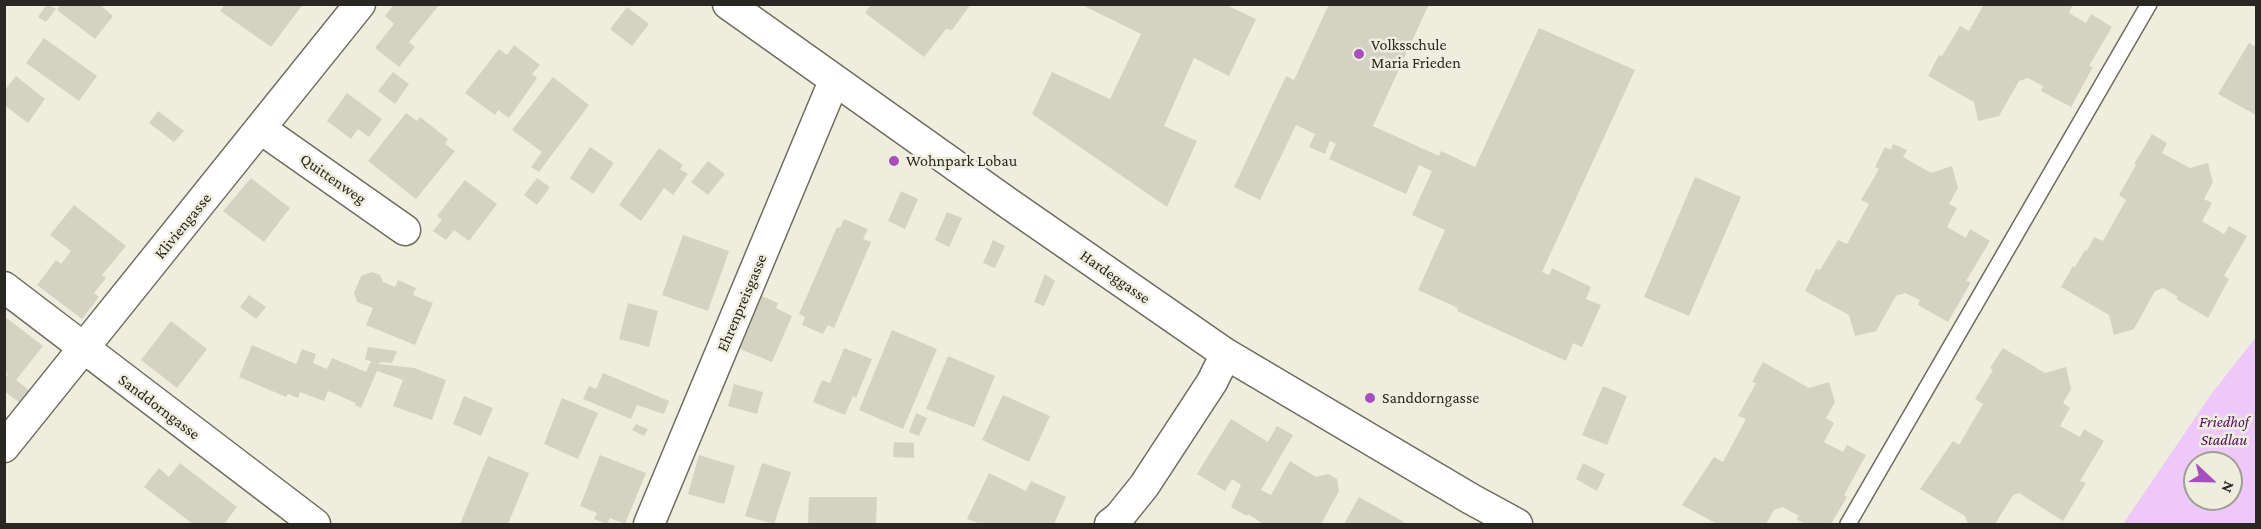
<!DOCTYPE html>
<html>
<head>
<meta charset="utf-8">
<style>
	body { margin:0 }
	#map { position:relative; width:2261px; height:529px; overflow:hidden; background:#efeede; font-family:"Crimson Pro",serif }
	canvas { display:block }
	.frame { position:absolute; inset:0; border:6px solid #282722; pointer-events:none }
	.north { position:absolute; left:2183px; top:451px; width:60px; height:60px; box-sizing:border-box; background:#efeede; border:2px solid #9f9e93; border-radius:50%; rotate:112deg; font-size:16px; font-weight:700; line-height:24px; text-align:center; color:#282722 }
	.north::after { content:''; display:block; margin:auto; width:21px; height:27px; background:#a650be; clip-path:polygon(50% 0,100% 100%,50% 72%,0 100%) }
</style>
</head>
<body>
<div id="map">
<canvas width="2261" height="529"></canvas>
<div class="frame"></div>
<div class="north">N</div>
</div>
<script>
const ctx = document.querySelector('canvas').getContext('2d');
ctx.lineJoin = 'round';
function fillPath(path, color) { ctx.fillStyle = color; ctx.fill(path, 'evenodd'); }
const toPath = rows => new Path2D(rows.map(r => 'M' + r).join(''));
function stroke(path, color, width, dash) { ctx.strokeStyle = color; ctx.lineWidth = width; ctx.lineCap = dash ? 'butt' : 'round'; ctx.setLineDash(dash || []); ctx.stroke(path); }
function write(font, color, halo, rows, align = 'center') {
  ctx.font = font + ' "Crimson Pro",serif'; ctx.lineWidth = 5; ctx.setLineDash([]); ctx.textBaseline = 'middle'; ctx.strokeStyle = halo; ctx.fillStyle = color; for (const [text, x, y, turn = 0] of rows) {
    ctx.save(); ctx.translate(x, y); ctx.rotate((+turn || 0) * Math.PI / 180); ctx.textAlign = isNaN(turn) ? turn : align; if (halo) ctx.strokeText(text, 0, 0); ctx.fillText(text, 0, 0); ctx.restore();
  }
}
fillPath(toPath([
	[2256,337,2256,524,2123,524,2212,393],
	[2195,463,2231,463,2231,499,2195,499]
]), '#efc8fa');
fillPath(toPath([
	[47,4,56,9,46,22,38,17],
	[61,4,99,4,113,16,95,39,57,10],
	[225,4,303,4,271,47,220,11],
	[394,4,440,4,409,42,415,47,399,67,375,48,394,24,385,16],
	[871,4,971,4,952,30,946,29,924,57,865,13],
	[1084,4,1224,4,1256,19,1229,76,1194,58,1164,126,1197,141,1167,207,1032,114,1052,72,1110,99,1141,34,1084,6],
	[1329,4,1429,4,1373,126,1439,156,1441,151,1475,167,1539,28,1635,70,1542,272,1549,275,1552,268,1591,287,1586,299,1601,305,1582,347,1573,343,1566,361,1457,311,1458,308,1418,290,1445,230,1412,215,1432,171,1419,165,1406,194,1329,159,1336,144,1330,141,1325,154,1309,147,1315,134,1296,125,1260,200,1234,187,1286,76,1294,80],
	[1984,4,2073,4,2069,13,2086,23,2091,14,2112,27,2089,66,2093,67,2071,107,2041,91,2043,86,2028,78,2019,81,1999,116,1978,121,1974,102,1928,76,1939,55,1942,56,1960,26,1969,31],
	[627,7,649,24,632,46,610,29],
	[44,38,97,76,79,101,26,63],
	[2249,43,2256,47,2256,115,2218,94],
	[514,45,540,65,532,74,537,78,509,118,498,110,495,115,465,93,499,49,507,55],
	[393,72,409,84,395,104,378,91],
	[16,76,45,99,28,123,4,105,4,91],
	[553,77,589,105,539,172,531,167,542,152,512,130],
	[347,93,382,119,369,137,358,129,351,139,327,121],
	[158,111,184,131,174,142,149,123],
	[406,113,417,121,420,117,448,139,445,144,455,151,416,199,368,161],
	[2152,134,2167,143,2162,153,2190,168,2208,163,2213,182,2204,199,2212,203,2202,221,2224,234,2229,226,2247,236,2224,276,2229,279,2208,318,2176,299,2178,297,2163,288,2155,291,2134,329,2114,335,2109,315,2061,287,2073,266,2075,267,2085,250,2087,251,2094,237,2103,241,2126,200,2119,195,2136,165,2134,164],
	[1893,144,1907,150,1903,157,1931,173,1952,166,1958,188,1949,204,1957,208,1947,227,1966,238,1970,229,1990,241,1966,281,1971,282,1948,322,1918,305,1920,300,1905,293,1896,296,1876,331,1855,336,1849,315,1805,291,1816,269,1820,270,1838,240,1847,244,1869,204,1861,200,1879,169,1875,167,1885,147,1891,150],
	[590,147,614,163,593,194,570,178],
	[659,148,683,165,680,169,688,174,673,195,664,188,641,221,619,205],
	[708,161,725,174,708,195,691,182],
	[1695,177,1741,197,1689,316,1644,297],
	[251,178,290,208,264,242,223,211],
	[537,178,550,187,537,205,524,195],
	[465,180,497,204,469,241,454,230,446,240,433,231,442,220,437,216],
	[901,191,918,199,905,229,888,221],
	[74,205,126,246,102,275,106,278,94,293,99,297,82,319,37,285,56,260,61,264,71,251,50,235],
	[947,212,962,218,949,247,935,240],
	[844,219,868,229,863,239,871,242,834,328,828,325,823,334,802,325,805,317,799,314,837,227,840,228],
	[683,235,729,251,708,311,662,295],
	[993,240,1005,246,995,268,983,263],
	[372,272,380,275,383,282,395,287,398,280,416,288,413,295,433,303,415,345,366,325,373,308,357,302,354,293,361,276],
	[1045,274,1055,281,1044,306,1034,302],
	[249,295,266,307,256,319,240,307],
	[762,296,778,303,776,308,792,316,772,362,740,349],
	[628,303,658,311,649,347,619,339],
	[4,316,43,346,16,380,30,391,20,403,4,391,4,379,8,374,4,371],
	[171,321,207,349,177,388,141,360],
	[892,330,937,349,903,429,859,410],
	[252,345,296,364,302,349,316,354,313,363,327,369,332,358,366,372,371,361,365,360,368,347,397,351,392,363,380,362,379,364,414,368,446,380,432,420,393,406,403,380,377,371,361,408,355,405,356,403,328,391,324,401,300,392,298,398,288,394,286,397,239,377],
	[844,348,872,359,856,398,853,396,845,415,813,402,822,380,830,383],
	[2003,348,2045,373,2066,367,2071,389,2063,403,2070,408,2060,426,2080,437,2084,429,2104,441,2080,481,2086,483,2063,521,2019,493,2013,495,1995,524,1968,524,1965,516,1920,489,1953,441,1959,445,1983,404,1975,399,1993,370,1990,368],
	[948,356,995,376,974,427,926,409],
	[1763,362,1809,388,1829,382,1835,402,1826,418,1834,423,1824,442,1843,452,1847,445,1866,455,1844,495,1847,497,1831,524,1805,524,1796,519,1799,516,1783,507,1774,510,1766,524,1717,524,1682,505,1714,457,1723,462,1746,419,1738,416,1756,383,1752,382],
	[603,373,669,401,664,414,637,405,631,419,583,399,589,386,596,389],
	[734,384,763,392,757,414,728,406],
	[1603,386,1627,396,1607,445,1582,435],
	[1003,395,1050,416,1029,462,982,440],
	[464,396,493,408,481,436,453,424],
	[562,398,598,413,578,459,544,444],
	[916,413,927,418,919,436,909,432],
	[1231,419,1268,442,1277,426,1293,435,1261,490,1271,495,1290,461,1316,477,1328,474,1337,479,1339,491,1321,524,1263,524,1256,519,1248,514,1247,516,1231,507,1241,485,1232,479,1225,491,1197,474],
	[636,424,648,429,644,436,632,430],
	[894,442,914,443,914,458,893,457],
	[600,455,646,473,625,524,610,518,607,524,594,519,597,513,580,506],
	[699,455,735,466,724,504,688,494],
	[488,456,529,473,508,524,460,524],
	[180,463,237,507,224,524,193,524,144,487,159,468,169,477],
	[762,463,791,472,774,524,745,516],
	[1583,463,1605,474,1597,491,1576,479],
	[989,473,1026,491,1031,481,1066,497,1054,524,981,524,967,519],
	[809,497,877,497,876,524,808,524],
	[1359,497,1404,522,1403,524,1344,524]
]), '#d4d2c3');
const service = toPath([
	[1848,524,2149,4]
]);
const minor = toPath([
	[728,4,1008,203,1226,354,1471,499,1517,524],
	[261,129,405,230],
	[4,287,315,524],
	[4,447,360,4],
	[649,524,834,81],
	[1110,524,1119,517,1144,486,1212,382,1226,354]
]);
stroke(service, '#6d6c5e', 18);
stroke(minor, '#6d6c5e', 33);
stroke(service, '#fff', 15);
stroke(minor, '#fff', 30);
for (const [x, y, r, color] of [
	[1359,54,6,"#a650be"],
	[894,161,6,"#a650be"],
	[1370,398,6,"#a650be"]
]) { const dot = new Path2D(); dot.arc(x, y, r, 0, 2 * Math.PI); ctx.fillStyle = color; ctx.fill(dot); stroke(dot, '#efeede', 2); }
write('16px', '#282722', '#efeede', [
	["Volksschule",1371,45],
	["Maria Frieden",1371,63],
	["Wohnpark Lobau",906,161],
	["Sanddorngasse",1382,398]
], 'left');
write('16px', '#282722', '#efeede', [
	["Quittenweg",333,179,35],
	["Kliviengasse",183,226,-51],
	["Hardeggasse",1115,277,35],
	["Ehrenpreisgasse",742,303,-67],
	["Sanddorngasse",159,407,37]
]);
write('italic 16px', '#520b63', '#efeede', [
	["Friedhof",2224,422],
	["Stadlau",2224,440]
]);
</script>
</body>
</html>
